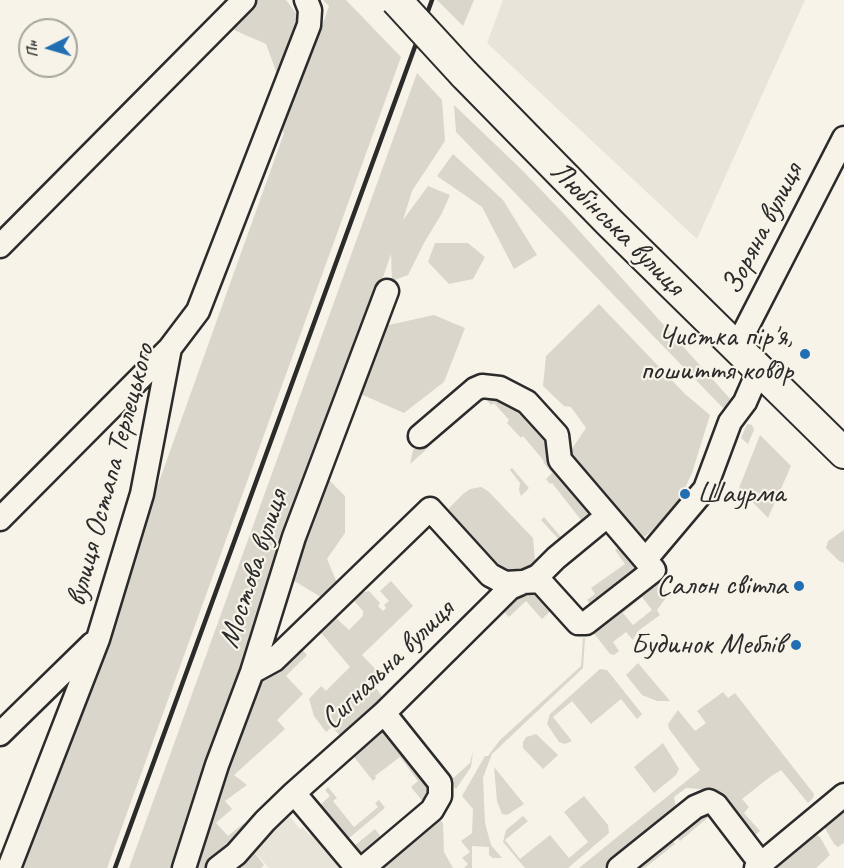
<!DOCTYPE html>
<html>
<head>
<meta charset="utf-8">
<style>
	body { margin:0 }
	#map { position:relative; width:844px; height:868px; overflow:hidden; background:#f7f3e8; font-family:Caveat,sans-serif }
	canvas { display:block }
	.north { position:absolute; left:18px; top:18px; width:60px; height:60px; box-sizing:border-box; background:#f7f3e8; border:2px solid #a5a39c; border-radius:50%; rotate:265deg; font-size:16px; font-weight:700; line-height:24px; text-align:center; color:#2b2b2b }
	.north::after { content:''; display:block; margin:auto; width:21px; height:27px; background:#1f6fb2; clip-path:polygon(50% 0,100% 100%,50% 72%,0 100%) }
</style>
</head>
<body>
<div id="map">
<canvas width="844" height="868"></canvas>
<div class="north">Пн</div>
</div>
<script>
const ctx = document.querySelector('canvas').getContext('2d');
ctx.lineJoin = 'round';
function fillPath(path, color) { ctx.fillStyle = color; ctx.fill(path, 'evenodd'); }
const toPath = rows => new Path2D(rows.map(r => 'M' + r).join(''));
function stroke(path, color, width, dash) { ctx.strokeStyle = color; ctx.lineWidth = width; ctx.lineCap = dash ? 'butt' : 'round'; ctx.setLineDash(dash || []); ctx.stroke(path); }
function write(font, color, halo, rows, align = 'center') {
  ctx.font = font + ' Caveat,sans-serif'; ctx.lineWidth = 4.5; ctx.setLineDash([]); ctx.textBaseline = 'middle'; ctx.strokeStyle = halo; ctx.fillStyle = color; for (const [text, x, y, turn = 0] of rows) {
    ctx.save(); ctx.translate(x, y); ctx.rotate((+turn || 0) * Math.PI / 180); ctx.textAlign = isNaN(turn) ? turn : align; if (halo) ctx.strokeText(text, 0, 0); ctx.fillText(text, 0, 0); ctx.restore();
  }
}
fillPath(toPath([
	[503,0,805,0,697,239,487,43],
	[285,811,300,829,303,827,309,835,314,831,344,868,269,868,251,848]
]), '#e8e4da');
fillPath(toPath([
	[238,0,286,0,317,40,329,6,323,0,346,0,401,57,107,868,15,868,107,627,284,133,279,121,276,71,266,44,227,27],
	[437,0,474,0,463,26],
	[417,73,442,100,445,141,412,191,403,220,428,186,450,195,442,213,424,243,408,275,392,281,391,254,181,868,129,868],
	[454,105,521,169,565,215,732,401,728,411,721,406,456,132],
	[453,154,503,200,537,255,514,269,482,207,437,176],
	[435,243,468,243,485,257,473,279,449,284,428,262],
	[599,304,685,394,710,415,692,473,676,507,648,534,641,539,567,456,586,428,571,407,564,406,543,386,546,356],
	[434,315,465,328,444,382,404,413,356,392,384,326],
	[499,392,542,427,592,510,591,517,562,543,541,520,544,517,561,537,576,524,578,526,580,524,581,520,552,483,550,484,546,479,552,473,543,462,544,461,523,436,521,438,507,423,509,420,494,403,491,405,483,395,451,424,453,426,436,439,434,437,473,396],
	[747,424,752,425,754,430,748,444,741,438],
	[760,435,791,466,768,518,739,488],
	[422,440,428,448,410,464,413,450],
	[512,468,529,488,521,496,519,490,520,483,510,470],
	[326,477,345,496,345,533,327,559,338,585,324,599,291,579],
	[481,487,488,491,533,538,536,573,519,576,495,568,448,514,449,508,463,494,470,489],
	[844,530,844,563,839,561,826,548,828,541],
	[624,543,643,566,585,616,580,612,593,608,587,600,595,594,591,588,625,564,615,550],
	[391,581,413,606,362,655,381,675,380,680,374,685,386,702,342,738,332,727,326,732,314,716,309,699,321,686,326,691,350,667,317,628,332,614,349,630,363,616,363,611,350,596,369,591,380,603,378,606,383,611,386,608,384,605,389,601,380,591],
	[657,582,668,595,657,610,660,615,638,631,633,640,626,632,613,642,619,651,614,655,610,654,592,631],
	[642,597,652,610,633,625,623,613],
	[534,585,556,606,542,619,526,601,509,617,502,610,518,588],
	[583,638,585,638,583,668,492,754,487,767,483,778,485,823,491,845,502,858,493,858,489,855,489,847,472,846,472,868,464,868,468,864,462,858,470,852,461,841,472,833,473,809,462,796,485,756,488,756,500,740,581,666],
	[298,645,307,655,286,676,303,694,277,720,285,729,234,775,247,785,225,801,232,809,216,823,228,836,244,823,249,829,209,868,187,868,250,691],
	[638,663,670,701,657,701,642,695,626,675],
	[600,669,607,670,642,714,637,719,621,699,591,724,572,701,553,717,572,741,565,744,559,742,547,724,550,714],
	[723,692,728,698,735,693,814,794,813,798,808,803,781,770,770,777,742,799,749,807,744,813,760,831,753,837,714,790,686,788,674,797,676,808,604,868,579,868,700,770,669,729,668,724,678,710,695,731,706,723,697,711],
	[380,727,427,785,427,798,424,803,411,787,418,781,400,757,375,776,376,778,373,781,351,753],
	[536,734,558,755,543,769,523,748,523,742,526,737],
	[663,743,679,769,676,775,654,793,634,767],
	[473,751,471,767,456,789,449,782,470,763],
	[494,767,524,804,507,815,502,814,497,801],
	[328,787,337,798,333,801,354,827,378,807,375,803,379,800,385,808,348,839,320,805,330,796,325,790],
	[584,796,608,825,609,833,568,868,525,868,503,842,506,830,523,816,528,821,505,840,520,859,550,835,569,858,588,842,564,812],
	[844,805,844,843,838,847,834,844,822,823],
	[706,810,711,815,680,841,675,835],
	[435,814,443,823,444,852,453,868,373,868],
	[375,829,381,837,361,854,354,846],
	[814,834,820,837,830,855,816,868,766,868],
	[671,838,675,844,645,868,633,868],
	[251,848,264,865,261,868,230,868]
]), '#dad6cc');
const minor = toPath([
	[0,246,244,0],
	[736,348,844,138],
	[0,519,170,348],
	[646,559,705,489,730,422,745,402,759,370],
	[252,672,274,660,430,509,490,575,505,583,540,581,578,623,586,623,654,570,560,460,557,435,527,402,500,388,482,386,475,389,420,436],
	[0,734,92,644],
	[294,793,357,868],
	[9,868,98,639,142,494,170,348,198,311,309,25,310,10,306,0],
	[184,868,217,765,252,672,294,537,387,291],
	[218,868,236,854,265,821,294,793,384,713,510,588,538,576,556,558,607,516],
	[366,868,367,865,432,810,440,796,440,783,384,713],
	[619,868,695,807,709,801,716,805,761,864],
	[756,868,844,795]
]);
const major = toPath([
	[464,74,610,223,844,453]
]);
stroke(minor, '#2b2b2b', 27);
stroke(major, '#2b2b2b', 34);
stroke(minor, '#f7f3e8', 22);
stroke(major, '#f7f3e8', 30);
stroke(toPath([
	[115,868,432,0]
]), '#2b2b2b', 4.5);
const majorBridge = toPath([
	[396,0,464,74]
]);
stroke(majorBridge, '#2b2b2b', 34, []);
stroke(majorBridge, '#f7f3e8', 30);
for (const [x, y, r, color] of [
	[805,354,6,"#1f6fb2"],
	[685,494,6,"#1f6fb2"],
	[799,586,6,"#1f6fb2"],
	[796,645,6,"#1f6fb2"]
]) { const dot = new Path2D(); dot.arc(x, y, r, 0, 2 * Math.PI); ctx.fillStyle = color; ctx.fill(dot); stroke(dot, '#f7f3e8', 2); }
write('30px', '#2b2b2b', '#f7f3e8', [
	["Любінська вулиця",617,229,45],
	["Зоряна вулиця",763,229,-63],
	["вулиця Остапа Терлецького",111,475,-75],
	["Мостова вулиця",254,569,-72],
	["Сигнальна вулиця",388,665,-44]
]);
write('30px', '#2b2b2b', '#f7f3e8', [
	["Чистка пір'я,",793,337],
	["пошиття ковдр",793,371],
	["Шаурма",697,494,"left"],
	["Салон світла",787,586],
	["Будинок Меблів",784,645]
], 'right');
</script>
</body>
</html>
